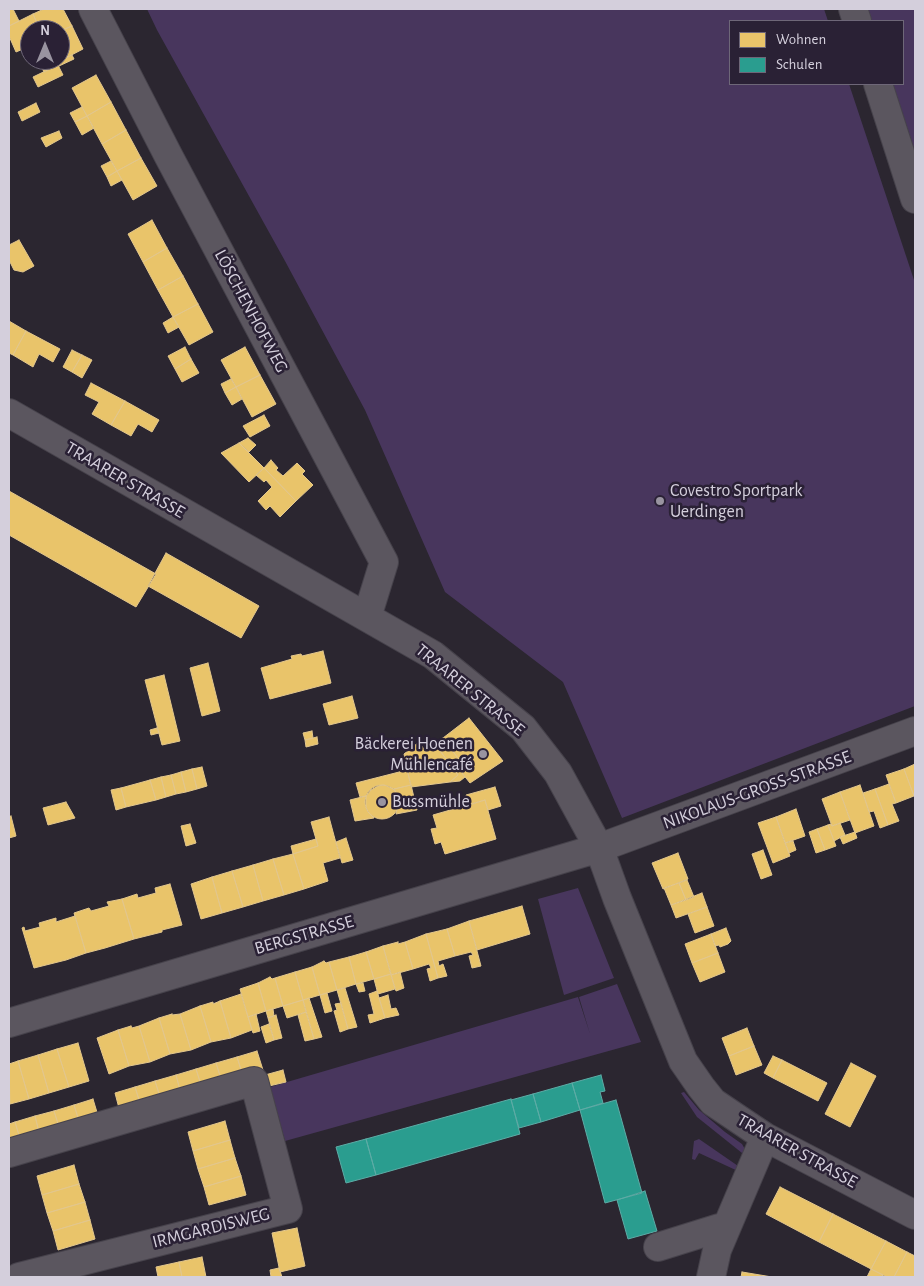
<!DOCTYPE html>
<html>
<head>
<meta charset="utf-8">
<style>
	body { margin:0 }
	#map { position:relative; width:924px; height:1286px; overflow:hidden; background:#2b2630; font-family:"Alegreya Sans",sans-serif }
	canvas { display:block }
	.frame { position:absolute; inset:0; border:10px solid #d4cfdc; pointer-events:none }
	.legend { position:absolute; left:729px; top:20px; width:175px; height:65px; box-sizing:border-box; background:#2a2135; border:1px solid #6e6778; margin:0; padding:6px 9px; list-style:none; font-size:15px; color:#d4cfdc }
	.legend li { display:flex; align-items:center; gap:10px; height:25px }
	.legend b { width:25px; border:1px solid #6e6778 }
	.north { position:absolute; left:20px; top:20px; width:50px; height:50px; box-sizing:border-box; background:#2a2135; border:1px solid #6e6778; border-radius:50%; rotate:0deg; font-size:14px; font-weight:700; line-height:20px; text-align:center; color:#d4cfdc }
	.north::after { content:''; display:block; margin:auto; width:18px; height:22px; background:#9994a0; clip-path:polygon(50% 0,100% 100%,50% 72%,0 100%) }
</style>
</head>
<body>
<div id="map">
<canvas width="924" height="1286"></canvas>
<div class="frame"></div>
<ul class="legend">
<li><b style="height:14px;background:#e9c46a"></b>Wohnen</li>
<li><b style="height:14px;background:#2a9d8f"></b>Schulen</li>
</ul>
<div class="north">N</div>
</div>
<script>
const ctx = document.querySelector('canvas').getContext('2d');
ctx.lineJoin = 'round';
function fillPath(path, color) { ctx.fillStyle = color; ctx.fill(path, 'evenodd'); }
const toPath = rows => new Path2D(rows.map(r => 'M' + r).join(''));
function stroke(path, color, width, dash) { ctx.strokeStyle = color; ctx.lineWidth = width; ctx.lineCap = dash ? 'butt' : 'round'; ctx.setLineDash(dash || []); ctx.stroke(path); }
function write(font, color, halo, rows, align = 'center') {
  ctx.font = font + ' "Alegreya Sans",sans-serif'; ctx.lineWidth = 5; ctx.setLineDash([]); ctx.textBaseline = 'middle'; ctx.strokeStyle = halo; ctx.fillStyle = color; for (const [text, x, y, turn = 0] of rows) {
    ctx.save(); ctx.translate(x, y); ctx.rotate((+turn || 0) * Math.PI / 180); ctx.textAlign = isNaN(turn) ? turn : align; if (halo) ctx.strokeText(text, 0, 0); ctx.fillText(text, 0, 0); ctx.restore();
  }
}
fillPath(toPath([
	[147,9,824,9,828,21,730,21,730,84,849,84,915,283,915,706,622,818,563,682,445,592,365,410,285,261,157,30],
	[866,9,915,9,915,152,892,84,903,84,903,21,871,21],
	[578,888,614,978,564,995,538,899],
	[617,984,641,1042,285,1141,270,1087,578,997,590,1034,579,997],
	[684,1092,699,1110,725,1132,742,1144,746,1151,742,1153,697,1117,681,1093],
	[699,1139,741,1168,740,1172,699,1153,695,1160,692,1159,694,1141]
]), '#48365d');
const homes = toPath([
	[13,9,19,21,9,26,9,10,13,9],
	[44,9,63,9,72,26,60,31,60,30,40,30,33,14,44,9],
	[33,14,40,30,30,30,30,46,16,52,9,36,9,26,33,14],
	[72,26,83,49,56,63,54,60,60,60,60,31,72,26],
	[72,55,74,59,59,66,57,62,72,55],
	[38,60,54,60,58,65,44,72,38,60],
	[58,65,63,75,38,87,33,77,58,65],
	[96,75,111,102,87,116,72,88,96,75],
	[111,102,126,130,102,144,87,116,111,102],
	[36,103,40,112,22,121,18,112,36,103],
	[82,107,87,116,75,122,70,113,82,107],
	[87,116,94,128,82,135,75,122,87,116],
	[126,130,141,158,117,171,102,144,126,130],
	[59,131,62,138,46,147,41,138,59,131],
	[141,158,157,186,133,200,117,171,141,158],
	[111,161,117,171,107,177,101,166,111,161],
	[117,171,122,180,111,186,107,177,117,171],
	[152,220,167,248,143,262,128,234,152,220],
	[19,240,34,266,23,272,14,270,9,260,9,245,19,240],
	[167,248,183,276,158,290,143,262,167,248],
	[183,276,198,304,173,317,158,290,183,276],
	[198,304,213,332,189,345,173,317,198,304],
	[173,317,179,327,168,333,163,323,173,317],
	[9,321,26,331,13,355,9,353,9,321],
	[26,331,60,349,53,362,39,354,33,367,13,355,26,331],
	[185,347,191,359,175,369,168,356,185,347],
	[245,347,260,375,236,387,221,360,245,347],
	[72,350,82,355,72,372,63,367,72,350],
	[82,355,92,360,82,378,72,372,82,355],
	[191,359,199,373,182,382,175,369,191,359],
	[260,375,276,404,252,417,236,387,260,375],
	[231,379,236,387,225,393,221,384,231,379],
	[91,383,125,401,111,425,92,414,99,402,85,395,91,383],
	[236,387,242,399,232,405,225,393,236,387],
	[125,401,159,420,152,432,138,424,131,436,111,425,125,401],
	[264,415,270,426,250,437,243,426,264,415],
	[248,438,256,445,249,452,239,443,248,438],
	[239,443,264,468,249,482,221,453,239,443],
	[271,460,278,468,276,470,283,476,297,463,305,471,302,474,313,485,296,501,264,468,271,460],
	[264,468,296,501,280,517,270,506,266,510,258,501,272,487,266,480,264,482,256,475,264,468],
	[9,491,156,574,136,607,9,535,9,491],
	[166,553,259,606,241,638,148,586,166,553],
	[323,651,331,683,270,699,261,668,292,659,291,656,301,654,302,656,323,651],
	[208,663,220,711,202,716,190,668,208,663],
	[164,675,180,741,162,745,145,680,164,675],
	[352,696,358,718,329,725,323,704,352,696],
	[469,718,503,761,470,783,462,773,466,769,443,738,469,718],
	[157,728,159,733,151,735,150,730,157,728],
	[312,731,313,738,305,740,303,733,312,731],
	[317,737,318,744,306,747,305,740,317,737],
	[443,738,466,769,462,773,465,777,460,781,450,782,458,775,435,744,443,738],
	[419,742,426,752,435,744,458,775,450,782,411,787,404,754,419,742],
	[915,764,915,795,914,796,904,769,915,764],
	[202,767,207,786,197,789,192,769,202,767],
	[192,769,197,789,186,792,181,772,192,769],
	[904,769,914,796,896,803,886,775,904,769],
	[407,770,411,785,394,789,384,785,378,786,371,790,366,796,360,797,356,783,407,770],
	[181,772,186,792,176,794,171,775,181,772],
	[171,775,176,794,166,797,161,777,171,775],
	[161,777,166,797,156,800,150,780,161,777],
	[150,780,156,800,126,807,121,788,150,780],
	[889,784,896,803,892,804,899,821,888,825,875,789,889,784],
	'365 802a17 17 0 1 1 34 0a17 17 0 1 1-34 0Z',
	[411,785,417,810,396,814,399,801,397,794,394,789,411,785],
	[860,785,874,826,855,833,840,792,860,785],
	[495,787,501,806,488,810,485,800,469,805,466,795,495,787],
	[121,788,126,807,116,810,111,790,121,788],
	[875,789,888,825,880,828,874,811,869,812,863,793,875,789],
	[840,792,850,820,832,826,822,799,840,792],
	[366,796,366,807,368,812,374,818,355,821,350,800,366,796],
	[485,800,496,839,445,854,441,842,435,844,431,829,437,828,433,815,485,800],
	[66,802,75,818,48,825,43,808,66,802],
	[796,809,805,836,785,843,776,817,796,809],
	[11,816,16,836,9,838,9,817,11,816],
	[329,817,340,858,323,863,328,881,304,889,293,854,318,846,311,822,329,817],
	[776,817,790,856,773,863,758,823,776,817],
	[840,823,845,835,834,841,828,825,831,824,832,826,840,823],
	[190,824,196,843,186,846,181,826,190,824],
	[828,825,836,846,825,850,817,829,828,825],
	[817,829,825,850,816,853,809,832,817,829],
	[855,832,857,838,843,844,840,837,855,832],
	[346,838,353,860,342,863,336,842,346,838],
	[316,839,318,846,293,854,291,846,316,839],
	[793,841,796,850,789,853,785,843,793,841],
	[763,850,772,875,761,879,752,854,763,850],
	[678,853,688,879,663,889,652,863,678,853],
	[293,854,304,889,284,895,273,859,293,854],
	[273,859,284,895,263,901,253,865,273,859],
	[253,865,263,901,243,907,232,871,253,865],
	[232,871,243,907,222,913,212,877,232,871],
	[212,877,222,913,201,919,191,884,212,877],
	[687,880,694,897,686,900,679,883,687,880],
	[679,883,686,900,671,905,664,888,679,883],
	[170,884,182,925,162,930,162,932,134,939,122,899,137,894,138,898,156,893,155,888,170,884],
	[702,893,707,907,676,918,671,905,702,893],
	[122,899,134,939,105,948,86,953,74,913,89,908,91,911,109,906,107,902,122,899],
	[522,906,530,934,477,950,469,921,522,906],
	[707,907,714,926,695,933,688,914,707,907],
	[75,916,86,953,66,960,34,968,22,928,24,927,25,931,40,927,39,923,56,918,56,922,75,916],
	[469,921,481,966,472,968,469,956,473,955,471,952,455,956,447,929,469,921],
	[726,928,731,941,728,944,720,947,719,945,715,946,711,934,726,928],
	[447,929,455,956,438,961,439,966,443,964,447,976,438,978,426,934,447,929],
	[426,934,438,978,430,981,427,969,431,968,429,964,413,969,405,942,426,934],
	[711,934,718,953,692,963,685,944,711,934],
	[398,942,398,944,405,942,413,969,391,975,383,946,398,942],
	[383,946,391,974,374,979,366,952,383,946],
	[366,952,374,979,356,984,349,957,366,952],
	[718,953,725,972,700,982,692,963,718,953],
	[349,957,356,984,337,990,329,962,349,957],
	[324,961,326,963,329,962,337,990,320,995,312,967,324,961],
	[312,967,320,995,303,1000,295,972,312,967],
	[295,972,303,1000,283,1006,275,978,295,972],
	[400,972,404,988,396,991,391,975,400,972],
	[391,974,395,989,378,994,374,979,391,974],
	[270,977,272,979,275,978,283,1006,266,1011,258,983,270,977],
	[258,983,266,1011,248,1017,240,989,258,983],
	[363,983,365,991,359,992,356,984,363,983],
	[345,988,357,1027,348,1029,337,990,345,988],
	[377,991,385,1018,370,1023,368,1015,374,1014,369,994,377,991],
	[327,993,332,1011,325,1013,320,995,327,993],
	[241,994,252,1030,231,1038,220,1001,241,994],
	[388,995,391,1009,396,1008,399,1015,385,1018,379,998,388,995],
	[309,998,322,1037,314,1039,303,1000,309,998],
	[303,1000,306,1012,287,1018,283,1006,303,1000],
	[220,1001,231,1038,211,1042,200,1006,213,1002,213,1004,220,1001],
	[341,1003,348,1029,340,1032,334,1011,337,1010,335,1004,341,1003],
	[200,1006,211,1042,191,1050,180,1014,200,1006],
	[273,1009,274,1016,268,1018,266,1011,273,1009],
	[306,1012,314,1039,305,1041,298,1015,306,1012],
	[172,1014,172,1015,180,1014,191,1050,170,1054,159,1018,172,1014],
	[256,1014,260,1031,253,1033,248,1017,256,1014],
	[276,1015,282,1038,274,1040,268,1018,276,1015],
	[159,1018,170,1054,150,1062,139,1026,159,1018],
	[269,1024,274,1040,266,1043,261,1027,269,1024],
	[131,1026,132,1028,139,1026,150,1062,129,1066,118,1030,131,1026],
	[747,1028,754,1046,729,1056,722,1038,747,1028],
	[118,1030,129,1066,109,1074,97,1038,118,1030],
	[78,1043,89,1081,69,1087,57,1049,78,1043],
	[754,1046,762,1065,736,1075,729,1056,754,1046],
	[57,1049,69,1087,49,1093,38,1055,57,1049],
	[257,1051,263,1070,243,1076,237,1057,257,1051],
	[38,1055,49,1093,29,1099,18,1061,38,1055],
	[773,1056,782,1060,773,1078,764,1073,773,1056],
	[237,1057,243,1076,222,1082,216,1063,237,1057],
	[782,1060,827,1083,818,1101,773,1078,782,1060],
	[18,1061,29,1099,10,1104,9,1064,18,1061],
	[216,1063,222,1082,202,1088,196,1069,216,1063],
	[851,1063,876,1076,850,1127,825,1114,851,1063],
	[196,1069,202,1088,181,1094,176,1075,196,1069],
	[283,1070,286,1082,269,1086,265,1075,283,1070],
	[176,1075,181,1094,161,1100,155,1081,176,1075],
	[155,1081,161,1100,141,1106,135,1087,155,1081],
	[135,1087,141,1106,120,1112,115,1093,135,1087],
	[93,1099,99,1119,80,1124,74,1105,93,1099],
	[74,1105,80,1124,60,1130,54,1111,74,1105],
	[54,1111,60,1130,40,1136,35,1116,54,1111],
	[35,1116,40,1136,21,1142,15,1122,35,1116],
	[225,1121,230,1140,193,1151,188,1132,225,1121],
	[15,1122,21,1142,9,1145,9,1124,15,1122],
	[230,1140,235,1158,198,1169,193,1151,230,1140],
	[235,1158,241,1176,204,1187,198,1169,235,1158],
	[74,1165,79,1184,42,1195,37,1176,74,1165],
	[241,1176,246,1195,209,1205,204,1187,241,1176],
	[79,1184,85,1202,47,1213,42,1195,79,1184],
	[780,1187,833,1214,819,1242,766,1214,780,1187],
	[85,1202,90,1220,53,1231,47,1213,85,1202],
	[833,1214,886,1241,871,1269,819,1242,833,1214],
	[90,1220,95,1239,58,1250,53,1231,90,1220],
	[297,1228,305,1266,280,1272,272,1233,297,1228],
	[886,1241,907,1252,894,1277,887,1277,871,1269,886,1241],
	[907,1252,915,1256,915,1277,894,1277,907,1252],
	[202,1257,206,1277,182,1277,179,1262,202,1257],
	[179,1262,182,1277,158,1277,156,1267,179,1262],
	[279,1268,282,1277,271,1277,270,1270,279,1268],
	[871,1269,883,1275,881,1277,867,1277,871,1269],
	[742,1272,772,1277,741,1277,742,1272]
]);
fillPath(homes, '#e9c46a');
stroke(homes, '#e3c78c', 1);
const schools = toPath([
	[601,1075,605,1091,600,1092,603,1103,580,1110,572,1083,601,1075],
	[572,1083,580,1110,541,1122,533,1094,572,1083],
	[533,1094,541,1122,519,1128,511,1100,533,1094],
	[511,1099,520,1134,376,1175,366,1139,511,1099],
	[616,1100,642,1193,605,1203,580,1110,616,1100],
	[366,1139,376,1175,346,1183,336,1147,366,1139],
	[645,1191,657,1231,628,1239,617,1200,645,1191]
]);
fillPath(schools, '#2a9d8f');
stroke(schools, '#5daca6', 1);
const minor = toPath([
	[93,9,168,155,384,562,367,617],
	[853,9,857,21],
	[878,84,915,199],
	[9,413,433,655,523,728,558,773,599,848,617,898,683,1061,701,1087,713,1102,765,1137,915,1215],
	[9,1023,599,848,915,731],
	[9,1153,254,1081,288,1209,19,1277],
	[658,1247,719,1228,725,1230],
	[711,1277,717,1250,765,1137]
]);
stroke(minor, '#46424b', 30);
stroke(minor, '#5b565f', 28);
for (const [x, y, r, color] of [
	[660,501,5,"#9994a0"],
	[483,754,5,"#9994a0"],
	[382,802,5,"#9994a0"]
]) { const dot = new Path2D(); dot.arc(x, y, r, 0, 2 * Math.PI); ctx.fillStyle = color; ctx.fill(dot); stroke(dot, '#2a2135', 2); }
write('18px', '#d4cfdc', '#2a2135', [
	["LÖSCHENHOFWEG",251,311,62],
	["TRAARER STRASSE",125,480,30],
	["TRAARER STRASSE",470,690,39],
	["NIKOLAUS-GROSS-STRASSE",757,790,-20],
	["BERGSTRASSE",304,935,-16],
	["TRAARER STRASSE",797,1151,29],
	["IRMGARDISWEG",211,1228,-14]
]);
write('18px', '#d4cfdc', '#2a2135', [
	["Covestro Sportpark",670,491],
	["Uerdingen",670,512],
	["Bäckerei Hoenen",473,744,"right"],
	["Mühlencafé",473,765,"right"],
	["Bussmühle",392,802]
], 'left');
</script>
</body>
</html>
